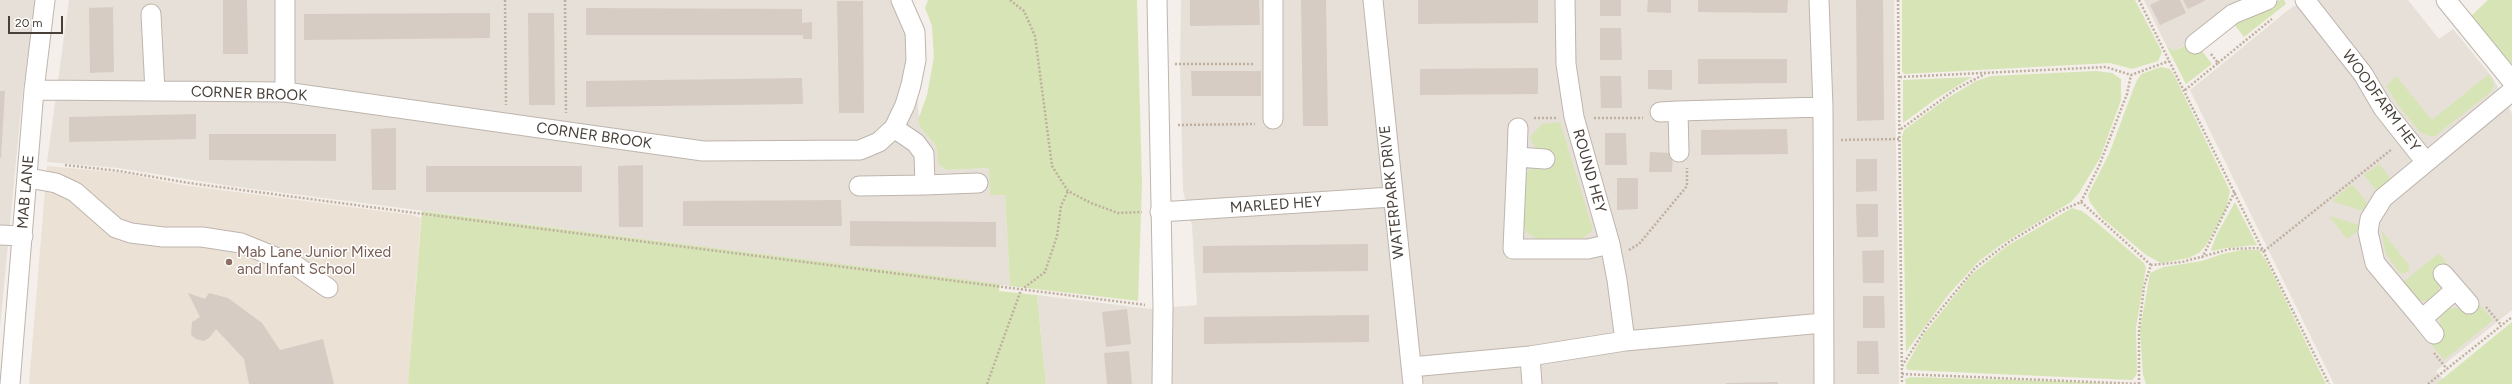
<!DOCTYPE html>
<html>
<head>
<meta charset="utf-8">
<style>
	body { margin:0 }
	#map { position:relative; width:2512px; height:384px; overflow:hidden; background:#f4efea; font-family:Figtree,sans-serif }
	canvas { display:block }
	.scale { position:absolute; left:8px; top:16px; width:55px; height:18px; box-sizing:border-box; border:2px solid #473f38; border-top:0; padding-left:5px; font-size:12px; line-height:14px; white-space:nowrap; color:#473f38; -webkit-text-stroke:3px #fff; paint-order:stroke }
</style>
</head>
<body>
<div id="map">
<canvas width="2512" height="384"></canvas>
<div class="scale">20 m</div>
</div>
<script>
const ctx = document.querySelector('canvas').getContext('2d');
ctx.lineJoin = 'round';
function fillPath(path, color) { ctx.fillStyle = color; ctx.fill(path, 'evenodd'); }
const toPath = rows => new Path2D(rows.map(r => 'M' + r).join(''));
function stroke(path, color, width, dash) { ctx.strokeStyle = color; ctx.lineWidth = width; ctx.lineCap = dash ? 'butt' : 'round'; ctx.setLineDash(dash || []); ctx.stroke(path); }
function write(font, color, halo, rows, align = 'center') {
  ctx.font = font + ' Figtree,sans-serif'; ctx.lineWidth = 3; ctx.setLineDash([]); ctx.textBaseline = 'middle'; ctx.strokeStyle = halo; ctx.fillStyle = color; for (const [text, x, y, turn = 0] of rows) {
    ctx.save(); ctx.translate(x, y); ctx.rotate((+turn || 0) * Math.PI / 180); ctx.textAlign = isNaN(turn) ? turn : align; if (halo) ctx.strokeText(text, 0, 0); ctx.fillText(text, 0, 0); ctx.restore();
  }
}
fillPath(toPath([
	[0,0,36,0,22,98,0,328],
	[69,0,907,0,920,127,936,146,940,166,946,170,989,168,1005,194,1010,286,230,186,118,168,47,162],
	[1181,0,1894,0,1899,384,1046,384,1037,295,1151,309,1197,305,1192,226,1183,191,1180,68],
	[2144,0,2253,0,2175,51,2167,47],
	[2310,0,2408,0,2439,39,2453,29,2493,78,2512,114,2512,310,2436,371,2447,384,2334,384,2190,90,2292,7]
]), '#e7e0d8');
fillPath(toPath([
	[47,166,123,173,183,185,412,215,421,218,408,384,29,384]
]), '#ece1d5');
fillPath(toPath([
	[928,0,1137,0,1142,183,1138,301,1010,286,1005,195,990,195,989,168,946,170,939,165,936,146,920,127,918,120,927,95,934,57,932,26,925,8],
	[1902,0,2135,0,2162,52,2158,61,2132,69,2110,63,1904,74,1902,71],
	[2280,0,2284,0,2286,4,2244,37,2233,23,2236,17],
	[2488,0,2512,0,2512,68,2471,16],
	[2189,43,2202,51,2212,64,2186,84,2167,47,2175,51],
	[2161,67,2170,69,2175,77,2230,191,2226,209,2207,244,2199,253,2189,258,2161,263,2146,255,2101,217,2090,202,2088,195,2109,154,2136,82,2141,74],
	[2096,71,2112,73,2121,79,2121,100,2100,158,2079,193,2071,202,2002,244,1978,262,1949,294,1906,352,1902,136,1904,130,1946,99,1976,81,1991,76],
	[2489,74,2494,84,2492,91,2435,136,2429,136,2420,132,2398,105,2386,86,2396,76,2432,120],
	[1972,77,1936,99,1903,123,1903,80],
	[1560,122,1593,230,1583,238,1537,239,1527,233,1523,224,1525,176,1529,170,1538,167,1538,149,1534,146,1530,137,1542,124],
	[2379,164,2391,179,2377,191,2364,175],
	[2352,184,2368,204,2364,211,2334,202,2333,200],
	[2235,202,2257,245,2227,248,2212,251,2211,249,2217,234],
	[2072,208,2082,211,2096,222,2144,263,2146,268,2136,328,2137,372,2135,377,2132,380,1907,370,1906,366,1924,334,1972,274,2007,246],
	[422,211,1000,284,999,291,1037,295,1046,384,408,384],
	[2329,216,2360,225,2360,229,2347,239],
	[2381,230,2409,265,2409,270,2404,274,2400,273,2386,254],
	[2241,250,2259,250,2267,262,2326,384,2146,384,2143,375,2140,330,2150,273,2163,267,2202,261,2222,254],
	[2439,253,2448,265,2437,275,2440,285,2438,293,2428,301,2417,300,2402,283],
	[2479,304,2493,320,2444,360,2431,344,2440,329,2440,315,2449,308,2460,308],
	[2512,322,2512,384,2436,384],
	[1911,377,2049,381,2115,384,1906,384,1905,379]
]), '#d7e5b6');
fillPath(toPath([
	[223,0,247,0,248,54,223,54],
	[1190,0,1259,0,1260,25,1190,26],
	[1301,0,1326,0,1328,126,1303,126],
	[1418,0,1538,0,1538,23,1418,24],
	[1600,0,1621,0,1621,16,1600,16],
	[1648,0,1671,0,1671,13,1647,12],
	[1698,0,1788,0,1787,13,1698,12],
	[1856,0,1883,0,1884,120,1857,121],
	[2160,0,2180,0,2186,13,2160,25,2150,5],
	[2183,0,2206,0,2188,9],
	[837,1,863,1,864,113,839,113],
	[113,7,114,72,90,73,89,8],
	[586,8,802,9,802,23,812,22,812,39,803,39,803,35,586,35],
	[490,13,490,38,304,40,304,14],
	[528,13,554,13,555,105,529,105],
	[1600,28,1621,28,1622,60,1600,60],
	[1698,59,1787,59,1787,83,1698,84],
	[1538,68,1538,94,1420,95,1420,69],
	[1648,70,1672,70,1672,90,1648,89],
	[1191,71,1261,71,1261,96,1192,96],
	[1600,76,1621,76,1622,108,1601,108],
	[802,78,803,104,586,107,586,81],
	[0,91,5,91,1,158,0,158],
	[196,114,196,139,69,142,69,117],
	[396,128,396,190,372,190,371,129],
	[1787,129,1788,154,1701,155,1701,130],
	[1605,133,1626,133,1627,165,1605,165],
	[209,134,336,134,336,161,209,160],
	[1650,152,1673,153,1672,172,1649,172],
	[1856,159,1877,159,1877,191,1856,192],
	[643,165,643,227,619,227,618,166],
	[426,166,582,166,582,192,426,192],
	[1617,178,1638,178,1638,209,1617,210],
	[841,200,842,226,683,226,683,201],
	[1856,204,1878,204,1878,237,1857,237],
	[850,221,996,222,996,247,850,246],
	[1368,244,1368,271,1203,273,1203,246],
	[1884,250,1884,283,1863,283,1862,251],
	[188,293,205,299,209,293,228,298,262,323,280,350,323,339,334,384,249,384,244,359,216,329,210,337,204,341,196,339,191,335,192,322,200,317],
	[1863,296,1884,296,1885,328,1863,328],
	[1127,309,1131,344,1106,347,1102,312],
	[1369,315,1369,342,1204,344,1204,317],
	[1857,341,1878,341,1879,374,1857,374],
	[1129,351,1132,384,1107,384,1104,353],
	[1778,382,1778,384,1726,384,1726,383]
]), '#d7ccc3');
const minor = toPath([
	[1157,0,1163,307,1162,384],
	[1373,0,1413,384],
	[1565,0,1566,64,1574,117,1610,244,1617,280,1625,341],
	[1819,0,1823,107,1824,384],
	[2305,0,2363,74,2383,108,2425,161],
	[2446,0,2512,81],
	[151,14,155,91],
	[2195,44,2233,14,2267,0],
	[34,90,285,92,703,151,860,150,879,142,894,128,905,105,911,85,916,60,915,32,901,0],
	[285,92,285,0],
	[1678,111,1823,107],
	[1660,112,1678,111,1679,152],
	[1273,119,1273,0],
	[1518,128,1517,157,1545,159],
	[1517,157,1513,249,1588,249,1610,244],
	[29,178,56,183,75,192,116,228,131,233,163,237,202,237,241,243,295,265,328,288],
	[925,185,978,183],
	[859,186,925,185,924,154,916,143,894,128],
	[1160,212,1392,197],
	[0,235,23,236],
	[2443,274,2469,304],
	[2456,289,2422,319,2375,263,2368,232,2370,219,2383,198,2512,91],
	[2422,319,2434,334],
	[1530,356,1532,384],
	[1411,367,1530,356,1625,341,1823,323],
	[10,384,34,90,45,0]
]);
stroke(minor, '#beb5ad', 21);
stroke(toPath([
	[505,0,506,105],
	[565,0,566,113],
	[1010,0,1024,11,1035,36,1052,166,1068,191,1091,203,1118,213,1142,212],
	[1898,0,1902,384],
	[2139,0,2329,384],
	[2218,63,2272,19],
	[1175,64,1254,64],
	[1900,77,2106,67,2131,75,2169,61],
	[2185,90,2218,63,2211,54],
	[1534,118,1557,118],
	[1594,118,1643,118],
	[1178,125,1255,124],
	[1901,129,1956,89,1985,74],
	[1841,140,1899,139],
	[65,165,119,171,189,183,431,215,1145,305],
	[2081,202,2151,265],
	[1629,250,1639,244,1687,186,1687,168],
	[2202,258,2235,191],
	[2486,307,2501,325],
	[2434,353,2447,369],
	[1902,366,1928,325,1976,267,2009,242,2060,211,2081,202,2099,166,2127,94,2131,75],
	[1902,374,2139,384],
	[987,384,1021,290,1045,272,1057,236,1061,206,1068,191],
	[2139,384,2139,330,2144,286,2151,265,2182,262,2230,249,2257,248,2264,251,2392,149],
	[2428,384,2512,317]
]), '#bfaf9f', 2.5, [2, 2]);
stroke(minor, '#fff', 19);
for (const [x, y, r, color] of [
	[229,262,4,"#8d6e63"]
]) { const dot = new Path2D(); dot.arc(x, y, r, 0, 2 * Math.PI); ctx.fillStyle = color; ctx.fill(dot); stroke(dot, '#fff', 1.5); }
write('15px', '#473f38', '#fff', [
	["CORNER BROOK",249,94,2],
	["WOODFARM HEY",2381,101,54],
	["CORNER BROOK",594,136,8],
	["ROUND HEY",1589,171,74],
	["MAB LANE",26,192,-85],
	["WATERPARK DRIVE",1392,192,-96],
	["MARLED HEY",1276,205,-4]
]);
write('15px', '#785e54', '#fff', [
	["Mab Lane Junior Mixed",237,253],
	["and Infant School",237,270]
], 'left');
</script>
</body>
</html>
